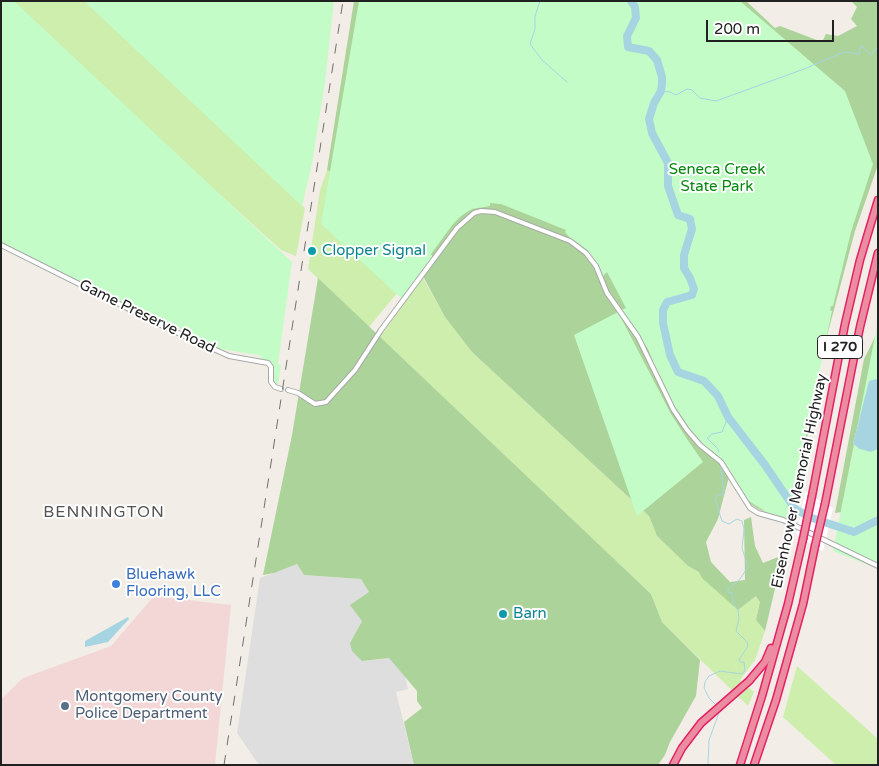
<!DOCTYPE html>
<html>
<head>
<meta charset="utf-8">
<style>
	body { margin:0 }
	#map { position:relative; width:879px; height:766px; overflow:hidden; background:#f2eee7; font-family:"Varela Round",sans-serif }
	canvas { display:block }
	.frame { position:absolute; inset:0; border:2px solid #212121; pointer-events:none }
	.scale { position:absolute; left:706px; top:20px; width:128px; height:22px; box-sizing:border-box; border:2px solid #212121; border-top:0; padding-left:6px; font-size:15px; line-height:18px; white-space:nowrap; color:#212121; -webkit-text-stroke:4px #fff; paint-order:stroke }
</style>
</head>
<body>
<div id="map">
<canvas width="879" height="766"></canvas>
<div class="frame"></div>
<div class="scale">200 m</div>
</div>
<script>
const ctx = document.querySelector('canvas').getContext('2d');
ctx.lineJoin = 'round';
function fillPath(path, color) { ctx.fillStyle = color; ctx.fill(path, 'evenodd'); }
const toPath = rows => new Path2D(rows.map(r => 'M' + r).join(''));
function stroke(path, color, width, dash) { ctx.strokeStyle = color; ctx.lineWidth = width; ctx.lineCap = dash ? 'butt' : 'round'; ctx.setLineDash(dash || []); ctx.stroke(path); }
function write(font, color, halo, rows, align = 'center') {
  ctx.font = font + ' "Varela Round",sans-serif'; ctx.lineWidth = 4; ctx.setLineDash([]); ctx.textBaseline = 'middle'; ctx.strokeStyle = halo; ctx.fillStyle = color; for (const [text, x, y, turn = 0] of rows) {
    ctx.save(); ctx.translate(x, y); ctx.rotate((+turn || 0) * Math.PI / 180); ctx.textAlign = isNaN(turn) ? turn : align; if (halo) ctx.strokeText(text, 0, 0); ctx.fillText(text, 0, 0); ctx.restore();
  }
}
fillPath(toPath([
	[297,564,304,575,361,579,370,592,362,621,350,643,362,661,389,658,405,676,408,689,396,692,414,765,259,765,237,733,260,578]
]), '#dfdede');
fillPath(toPath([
	[154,596,231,605,215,765,1,765,1,699,23,678,111,646]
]), '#f3d7d6');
fillPath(toPath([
	[12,1,90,1,305,208,296,256,281,250,72,60],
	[327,170,362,188,398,292,369,327,308,269,320,190],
	[423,278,445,317,472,352,649,516,657,536,688,566,699,572,738,610,756,596,760,602,756,620,765,631,755,660,740,680,754,692,748,706,662,622,651,594,380,337],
	[797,666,878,739,878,765,836,765,783,717]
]), '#cdeeac');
fillPath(toPath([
	[354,1,746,1,775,28,780,26,822,42,826,34,838,36,857,26,851,19,857,7,851,1,878,1,878,165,855,231,816,377,811,430,800,449,804,462,802,474,789,500,795,509,792,517,791,521,758,509,749,503,731,469,718,519,706,542,711,562,730,582,745,580,744,520,751,517,755,546,763,563,783,555,765,631,756,620,760,602,756,596,738,610,702,578,699,572,688,566,657,536,649,516,472,352,445,317,418,267,363,188,327,170],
	[318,278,651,594,662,622,700,660,696,696,670,742,665,755,658,765,414,765,404,722,422,708,417,701,417,691,389,658,362,661,352,651,350,643,362,621,350,605,369,592,361,579,304,575,297,564,274,573,263,575,292,435],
	[878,331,869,381,853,444,860,449,858,510,835,513,864,359]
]), '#acd39a');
fillPath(toPath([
	[1,1,14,1,292,262,278,364,281,366,278,385,271,378,270,365,254,361,263,356,221,349,134,305,133,308,1,243],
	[84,1,334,1,325,82,312,164,302,206],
	[359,1,740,1,845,91,873,164,851,232,833,306,831,306,830,310,832,311,788,523,771,515,744,498,727,469,717,455,699,442,684,425,664,392,648,349,621,310,626,308,607,272,603,276,565,232,566,230,501,204,490,203,490,206,472,209,461,216,453,224,431,254,433,257,402,299,321,224],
	[618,312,671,414,687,439,703,462,637,516,574,335],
	[878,321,878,569,833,551]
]), '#c4fcc8');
fillPath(toPath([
	[876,379,878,381,878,449,871,452,860,449,853,444,869,381],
	[128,617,129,619,108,642,85,647,85,641]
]), '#a6d5e1');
fillPath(toPath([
	[805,492,833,508,823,551,796,535]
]), '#fff');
stroke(toPath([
	[540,1,535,16,535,29,530,44,542,60,567,82],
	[661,91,670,92,676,95,687,89,692,90,700,98,716,101,804,69,844,52,859,54,861,45,871,55,878,47],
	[719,452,718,449,707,438,712,434,722,432,728,417],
	[716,705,709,698,704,688,705,682,709,676,720,671,741,674,745,671,744,662,740,662,739,660,748,646,747,642,736,631,739,619,738,610,733,603,732,593,728,592,728,589,740,579,748,567,742,548,744,529,742,521,737,519,729,524,722,521,720,515,715,498,718,495,724,494,721,468],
	[708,765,709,740,720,710]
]), '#a6d5e1', 1);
stroke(toPath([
	[631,1,635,7,636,18,627,36,628,47,649,51,657,60,662,77,662,84,661,91,654,103,649,119,652,133,668,163,668,186,678,215,690,219,692,229,684,255,684,268,690,278,694,289,692,295,667,302,663,310,663,323,670,355,678,372,704,381,718,396,728,417,765,465,795,509,812,518,854,532,878,520]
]), '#a6d5e1', 8);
const tertiary = toPath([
	[1,245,165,327,229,356,268,363,271,367,271,382,275,387,281,389],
	[288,390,298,393,315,404,326,402,355,370,381,330,457,228,474,213,481,211,495,212,570,241,586,253,596,266,607,293,638,337,673,409,687,430,700,445,721,462,750,508,758,513,783,520,878,566]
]);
const motorway = toPath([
	[812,496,845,324,860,260,878,200],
	[825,504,860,327,878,253],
	[673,765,682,748,701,723,749,681,765,662,771,648],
	[740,765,762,696,788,604,803,539],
	[754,765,776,700,803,604,815,546]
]);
stroke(tertiary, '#a8a8a8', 6);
stroke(motorway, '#e42066', 9);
stroke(tertiary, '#fff', 4);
stroke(motorway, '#ec8ca0', 6);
stroke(toPath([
	[224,765,343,1]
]), '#6f6f6f', 1, [10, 10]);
const motorwayBridge = toPath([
	[803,539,812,496],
	[815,546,825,504]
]);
stroke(motorwayBridge, '#e42066', 9, []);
stroke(motorwayBridge, '#ec8ca0', 6);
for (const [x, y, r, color] of [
	[312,251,5,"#0f9aa8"],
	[116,584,5,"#3f7fe0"],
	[503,614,5,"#0f9aa8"],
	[65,706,5,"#5c6f8a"]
]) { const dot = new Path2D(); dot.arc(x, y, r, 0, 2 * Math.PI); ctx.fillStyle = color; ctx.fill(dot); stroke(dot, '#fff', 2); }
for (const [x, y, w] of [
	[840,347,45]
]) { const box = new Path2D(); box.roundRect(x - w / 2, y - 11.5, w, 23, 4); ctx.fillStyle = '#fff'; ctx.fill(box); stroke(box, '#212121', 1); }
write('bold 14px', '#212121', null, [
	["I 270",840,347]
]);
write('15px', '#06880f', '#fff', [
	["Seneca Creek",717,170],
	["State Park",717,187]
]);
write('15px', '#0d838f', '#fff', [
	["Clopper Signal",322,251],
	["Barn",513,614]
], 'left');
write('15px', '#212121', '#fff', [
	["Game Preserve Road",147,317,26],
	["Eisenhower Memorial Highway",800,481,-78]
]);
write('15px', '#366cbe', '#fff', [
	["Bluehawk",126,575],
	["Flooring, LLC",126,592]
], 'left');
write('15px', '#4e5e75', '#fff', [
	["Montgomery County",75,697],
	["Police Department",75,714]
], 'left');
ctx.letterSpacing = '1px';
write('16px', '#545454', '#fff', [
	["BENNINGTON",104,513]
]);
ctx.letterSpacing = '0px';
</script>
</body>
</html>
